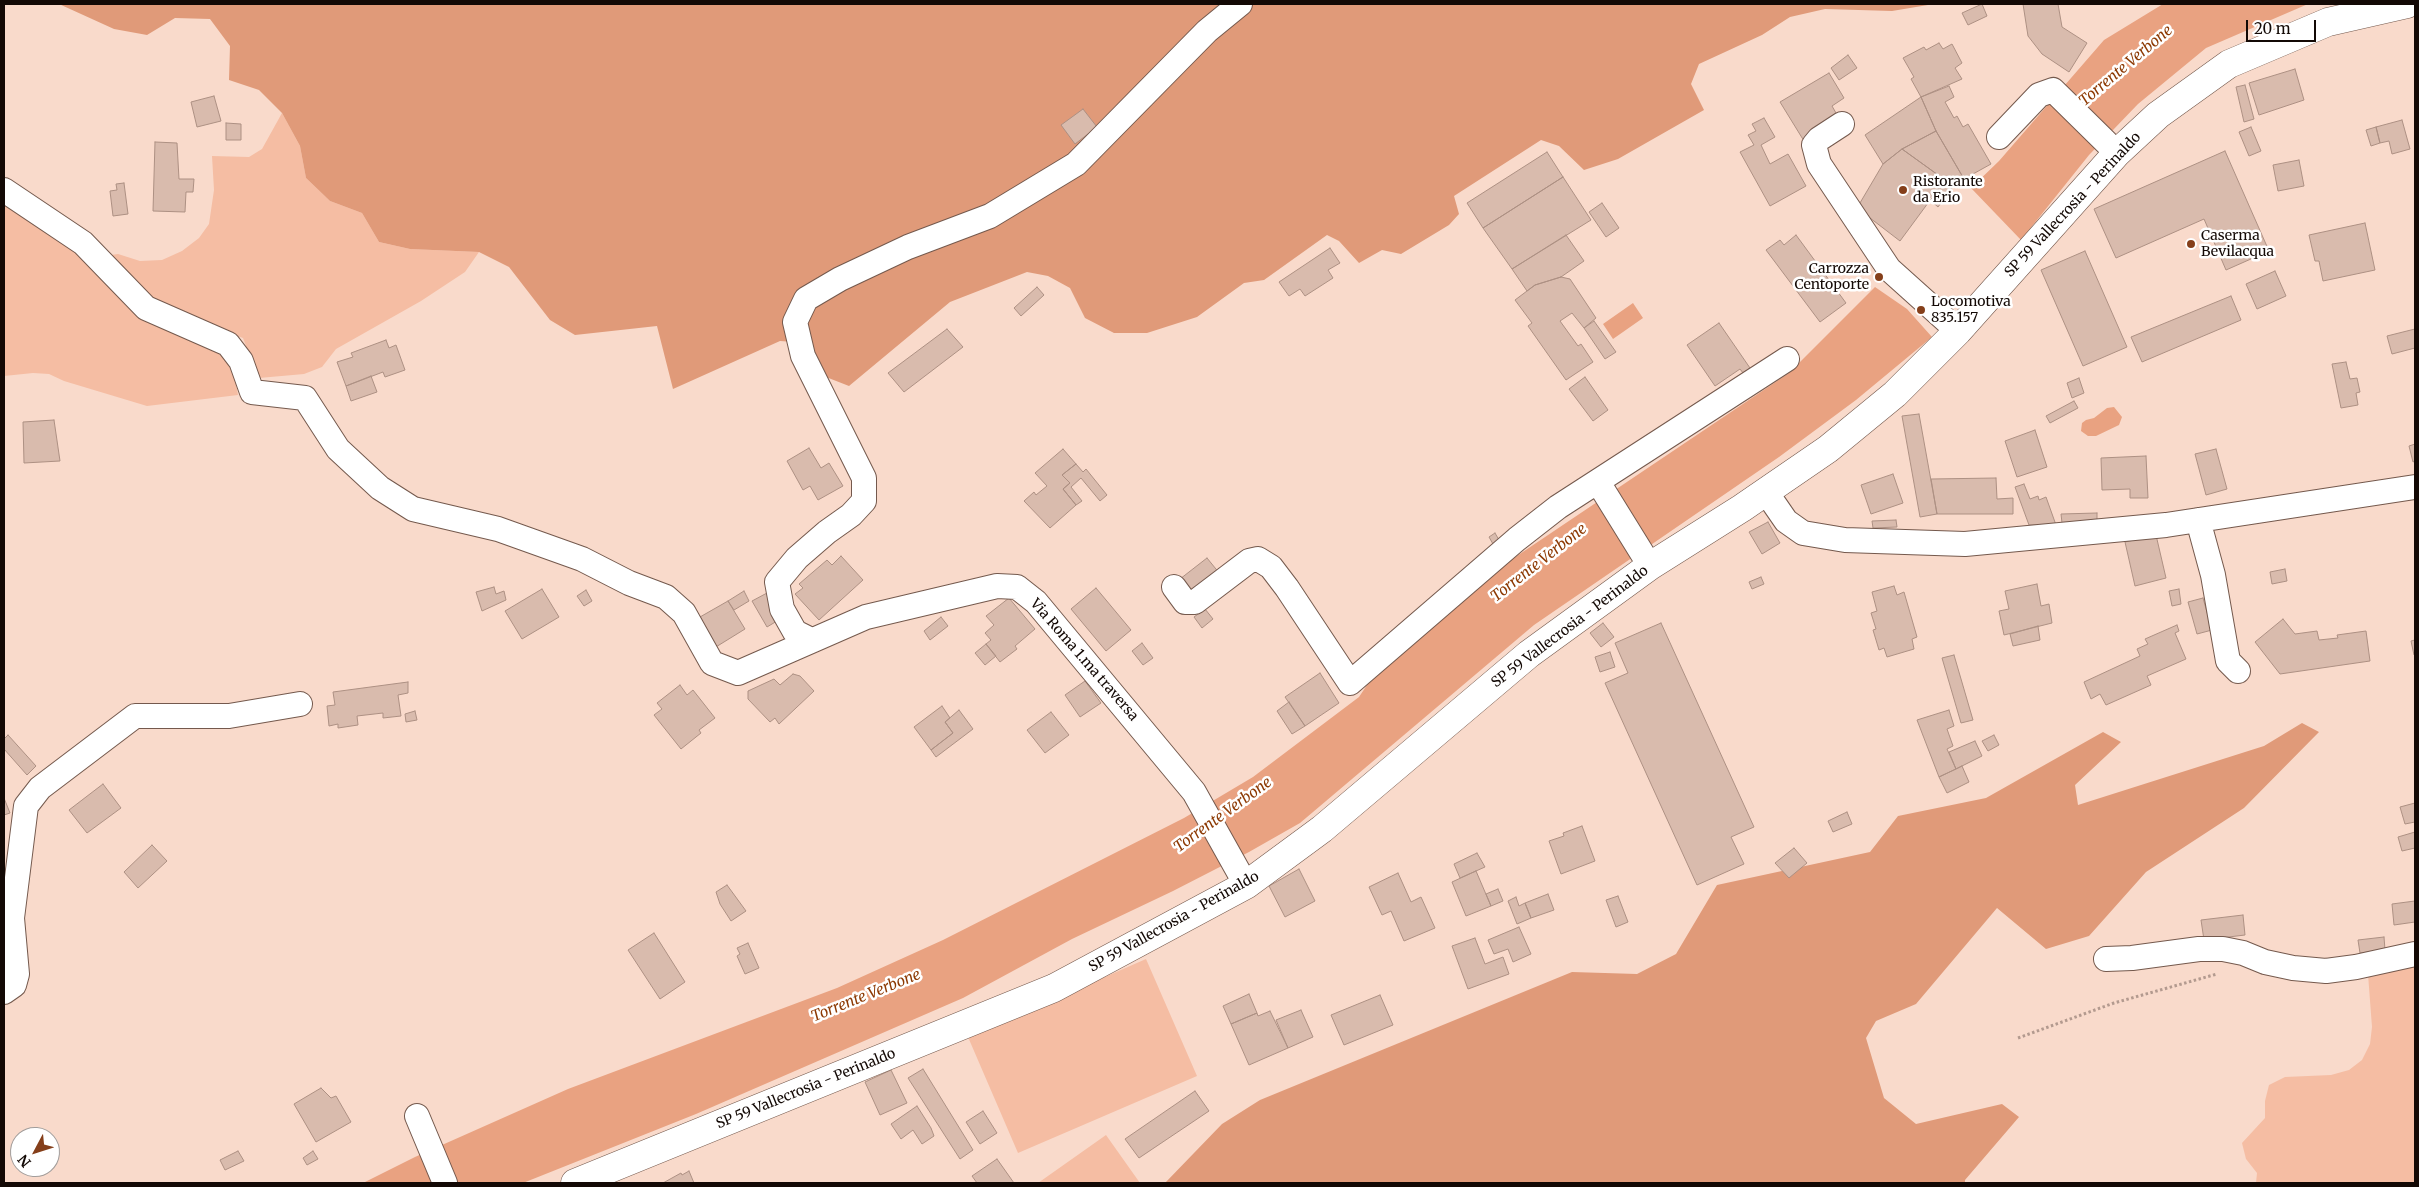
<!DOCTYPE html>
<html>
<head>
<meta charset="utf-8">
<style>
	body { margin:0 }
	#map { position:relative; width:2419px; height:1187px; overflow:hidden; background:#f9dacb; font-family:Merriweather,serif }
	canvas { display:block }
	.frame { position:absolute; inset:0; border:5px solid #130905; pointer-events:none }
	.north { position:absolute; left:10px; top:1127px; width:50px; height:50px; box-sizing:border-box; background:#fff; border:1px solid #a19d9b; border-radius:50%; rotate:230deg; font-size:14px; font-weight:700; line-height:20px; text-align:center; color:#130905 }
	.north::after { content:''; display:block; margin:auto; width:18px; height:22px; background:#853f1a; clip-path:polygon(50% 0,100% 100%,50% 72%,0 100%) }
	.scale { position:absolute; left:2246px; top:20px; width:70px; height:22px; box-sizing:border-box; border:2px solid #130905; border-top:0; padding-left:6px; font-size:15px; line-height:18px; white-space:nowrap; color:#130905; -webkit-text-stroke:4px #fff; paint-order:stroke }
</style>
</head>
<body>
<div id="map">
<canvas width="2419" height="1187"></canvas>
<div class="frame"></div>
<div class="north">N</div>
<div class="scale">20 m</div>
</div>
<script>
const ctx = document.querySelector('canvas').getContext('2d');
ctx.lineJoin = 'round';
function fillPath(path, color) { ctx.fillStyle = color; ctx.fill(path, 'evenodd'); }
const toPath = rows => new Path2D(rows.map(r => 'M' + r).join(''));
function stroke(path, color, width, dash) { ctx.strokeStyle = color; ctx.lineWidth = width; ctx.lineCap = dash ? 'butt' : 'round'; ctx.setLineDash(dash || []); ctx.stroke(path); }
function write(font, color, halo, rows, align = 'center') {
  ctx.font = font + ' Merriweather,serif'; ctx.lineWidth = 5; ctx.setLineDash([]); ctx.textBaseline = 'middle'; ctx.strokeStyle = halo; ctx.fillStyle = color; for (const [text, x, y, turn = 0] of rows) {
    ctx.save(); ctx.translate(x, y); ctx.rotate((+turn || 0) * Math.PI / 180); ctx.textAlign = isNaN(turn) ? turn : align; if (halo) ctx.strokeText(text, 0, 0); ctx.fillText(text, 0, 0); ctx.restore();
  }
}
fillPath(toPath([
	[282,113,300,146,306,178,330,201,362,213,379,242,410,249,479,252,465,272,421,301,336,349,322,367,304,374,259,378,247,362,246,346,243,338,158,308,111,255,118,254,140,261,162,260,182,251,199,238,209,224,214,190,212,156,249,157,262,149],
	[4,200,222,351,233,366,238,395,147,406,64,381,49,374,33,373,4,376],
	[1146,959,1197,1076,1018,1153,968,1037],
	[2415,960,2415,1183,2256,1183,2257,1173,2246,1159,2242,1143,2265,1118,2265,1101,2269,1085,2285,1077,2331,1075,2349,1070,2362,1060,2370,1044,2372,1027,2368,974],
	[1106,1135,1140,1183,1038,1183]
]), '#f5bda3');
fillPath(toPath([
	[59,4,1934,4,1892,11,1825,9,1790,17,1762,35,1699,64,1691,84,1704,110,1618,159,1584,170,1559,146,1541,140,1454,196,1459,214,1449,225,1401,254,1382,250,1359,263,1339,241,1327,235,1264,280,1244,283,1197,317,1147,333,1114,333,1085,318,1070,288,1048,276,1027,272,950,302,849,386,826,377,808,343,780,341,673,389,657,326,575,335,550,320,509,267,479,252,410,249,379,242,362,213,330,201,306,178,300,146,282,113,259,90,229,80,230,46,210,19,175,18,147,35,114,29],
	[2302,723,2319,732,2244,808,2146,872,2089,936,2046,949,1997,908,1916,1004,1876,1021,1866,1038,1884,1098,1916,1124,2002,1104,2019,1117,1965,1180,1965,1183,1165,1183,1222,1124,1260,1100,1572,972,1637,974,1676,954,1717,885,1870,852,1898,816,1986,798,2103,732,2121,742,2075,785,2078,805,2264,746]
]), '#e09a79');
fillPath(toPath([
	[2163,4,2308,4,2206,48,2138,104,2089,155,2021,240,1971,188,1999,161,2104,40],
	[1875,287,1907,309,1932,337,1856,400,1779,457,1534,625,1300,823,1249,852,1173,891,1072,939,963,998,696,1114,523,1183,363,1183,415,1157,568,1089,837,988,943,940,1184,818,1253,777,1359,697,1371,679,1496,570,1789,373],
	[1633,303,1643,318,1613,339,1603,324],
	[2114,407,2122,417,2119,425,2096,436,2088,436,2081,431,2082,423,2086,420,2094,418,2107,408]
]), '#e9a281');
const building = toPath([
	[1982,4,1987,16,1968,25,1962,13,1982,4],
	[2023,4,2058,4,2062,27,2087,43,2069,72,2042,54,2028,36,2023,4],
	[1939,43,1943,49,1952,44,1962,63,1955,68,1962,79,1921,97,1911,79,1914,77,1903,58,1924,47,1926,50,1939,43],
	[1848,55,1857,68,1839,80,1831,68,1848,55],
	[2295,69,2304,100,2259,115,2249,83,2295,69],
	[1829,73,1844,98,1832,106,1840,120,1804,141,1780,102,1829,73],
	[2245,85,2254,119,2244,122,2236,87,2245,85],
	[1949,86,1954,97,1945,102,1954,118,1957,116,1963,127,1968,124,1991,164,1964,179,1936,131,1921,97,1949,86],
	[214,96,221,121,197,127,191,102,214,96],
	[1921,97,1936,131,1902,149,1883,164,1865,135,1921,97],
	[1083,109,1097,127,1075,144,1061,125,1083,109],
	[1764,118,1775,137,1761,145,1770,164,1788,154,1806,186,1770,206,1740,152,1754,145,1748,135,1756,131,1752,124,1764,118],
	[2402,120,2410,149,2392,154,2389,141,2380,143,2376,127,2402,120],
	[226,123,241,124,241,140,226,140,226,123],
	[2251,127,2261,151,2249,156,2239,132,2251,127],
	[2376,127,2380,143,2371,146,2366,130,2376,127],
	[1936,131,1964,179,1952,188,1938,207,1929,199,1945,180,1902,149,1936,131],
	[155,142,177,143,179,179,194,179,193,192,186,192,185,212,153,211,155,142],
	[1902,149,1945,180,1900,241,1857,208,1883,164,1902,149],
	[2225,151,2269,251,2226,270,2204,219,2116,258,2094,209,2225,151],
	[1547,152,1563,177,1483,228,1467,203,1547,152],
	[2299,160,2304,186,2278,191,2273,165,2299,160],
	[1563,177,1591,220,1512,269,1483,228,1563,177],
	[124,183,128,214,113,216,110,191,117,190,116,184,124,183],
	[1602,203,1619,228,1606,237,1589,212,1602,203],
	[2365,223,2375,270,2323,281,2319,261,2315,261,2309,235,2365,223],
	[1566,235,1584,261,1561,277,1535,285,1527,291,1512,269,1566,235],
	[1796,235,1846,303,1820,322,1766,250,1780,240,1784,245,1796,235],
	[1330,248,1340,263,1328,270,1333,278,1305,296,1300,289,1289,296,1279,282,1330,248],
	[2085,251,2127,347,2083,366,2041,270,2085,251],
	[2275,271,2286,296,2257,309,2246,284,2275,271],
	[1561,277,1570,279,1596,318,1584,328,1572,313,1560,321,1578,346,1581,344,1593,362,1566,380,1528,326,1532,323,1515,300,1535,285,1561,277],
	[1037,287,1044,295,1021,316,1014,308,1037,287],
	[2231,296,2241,320,2142,362,2131,337,2231,296],
	[1594,321,1616,352,1605,359,1584,328,1594,321],
	[1719,323,1750,368,1743,373,1740,369,1715,386,1687,345,1719,323],
	[947,329,963,347,904,392,888,373,947,329],
	[2415,329,2415,348,2392,354,2387,336,2415,329],
	[386,340,389,348,396,345,405,370,385,377,383,372,346,386,337,362,353,357,351,353,386,340],
	[2346,362,2350,379,2357,378,2360,392,2356,393,2358,405,2341,408,2332,364,2346,362],
	[371,376,377,392,351,401,346,386,371,376],
	[1585,377,1608,410,1593,421,1569,389,1585,377],
	[2079,378,2084,393,2072,398,2067,383,2079,378],
	[2074,401,2078,408,2050,423,2046,416,2074,401],
	[1919,414,1937,514,1920,517,1902,416,1919,414],
	[54,420,60,461,24,463,23,422,54,420],
	[2035,430,2047,467,2017,477,2005,441,2035,430],
	[2415,444,2415,461,2413,462,2409,446,2415,444],
	[809,448,821,468,829,463,843,486,818,500,810,486,803,490,787,461,809,448],
	[1063,449,1076,464,1062,475,1070,483,1063,489,1076,505,1050,528,1024,501,1034,492,1036,495,1047,486,1035,473,1063,449],
	[2216,449,2227,489,2206,495,2195,454,2216,449],
	[2146,456,2148,498,2130,498,2130,489,2102,490,2101,458,2146,456],
	[1076,464,1083,472,1086,469,1107,495,1100,501,1081,478,1071,487,1082,501,1076,505,1063,489,1070,483,1062,475,1076,464],
	[1893,474,1903,503,1871,514,1861,485,1893,474],
	[1996,478,1997,499,2013,498,2013,514,1937,514,1931,479,1996,478],
	[2024,484,2030,499,2038,496,2039,500,2046,497,2056,525,2029,525,2015,487,2024,484],
	[2097,513,2097,521,2062,523,2061,514,2097,513],
	[1896,520,1897,527,1873,528,1872,521,1896,520],
	[1768,522,1780,543,1762,554,1749,532,1768,522],
	[1495,533,1499,540,1493,544,1489,537,1495,533],
	[2156,535,2166,578,2135,586,2125,542,2156,535],
	[841,556,863,580,819,620,795,594,803,588,799,584,827,560,832,565,841,556],
	[1207,558,1220,574,1193,595,1180,579,1207,558],
	[2285,569,2287,581,2272,584,2270,572,2285,569],
	[1761,577,1764,584,1752,589,1749,582,1761,577],
	[2037,584,2041,606,2049,604,2052,623,2004,635,1999,611,2009,609,2005,591,2037,584],
	[1894,586,1897,595,1904,592,1917,637,1912,639,1914,649,1887,657,1884,648,1879,650,1873,630,1876,629,1871,613,1877,611,1872,592,1894,586],
	[494,587,496,594,504,591,506,600,482,611,476,592,494,587],
	[1096,588,1131,630,1106,651,1071,609,1096,588],
	[542,589,559,617,522,639,505,611,542,589],
	[2179,589,2181,604,2172,606,2169,591,2179,589],
	[586,590,592,601,584,606,577,596,586,590],
	[744,591,749,601,734,610,728,601,744,591],
	[767,593,782,618,767,627,752,601,767,593],
	[1009,598,1035,629,1015,646,1017,649,1000,662,986,644,991,640,985,633,994,625,986,616,1009,598],
	[2203,598,2212,630,2197,634,2188,602,2203,598],
	[728,601,745,629,711,650,693,621,728,601],
	[1205,609,1213,619,1202,628,1194,617,1205,609],
	[941,617,948,626,930,640,924,631,941,617],
	[2283,619,2295,634,2317,631,2319,640,2338,638,2337,635,2366,631,2370,661,2280,674,2255,642,2283,619],
	[1603,623,1614,637,1601,647,1590,633,1603,623],
	[1661,623,1754,827,1731,837,1744,864,1697,885,1605,683,1628,673,1615,643,1661,623],
	[2177,625,2179,631,2175,633,2186,659,2147,676,2151,685,2106,705,2100,694,2091,699,2084,682,2140,656,2137,649,2148,644,2145,639,2177,625],
	[2038,626,2040,640,2013,646,2010,634,2038,626],
	[2415,640,2415,655,2414,655,2411,641,2415,640],
	[1142,643,1153,658,1143,665,1132,651,1142,643],
	[986,644,996,656,985,665,975,653,986,644],
	[1610,652,1615,667,1600,672,1595,657,1610,652],
	[1954,655,1973,720,1961,723,1942,658,1954,655],
	[1320,673,1339,703,1305,726,1285,697,1320,673],
	[793,674,800,676,814,691,779,724,775,718,770,722,748,699,748,691,774,679,780,685,793,674],
	[1085,681,1101,703,1080,717,1065,695,1085,681],
	[408,682,408,693,398,695,401,716,383,718,383,713,357,716,358,725,338,728,338,724,329,726,327,706,335,705,333,692,408,682],
	[680,685,687,695,693,690,715,718,699,730,701,733,681,749,654,715,662,709,657,703,680,685],
	[1289,702,1305,726,1292,734,1277,711,1289,702],
	[942,706,950,718,945,722,953,733,931,750,914,727,942,706],
	[959,710,973,729,936,757,931,750,953,733,945,722,959,710],
	[1949,710,1954,726,1947,729,1953,746,1947,749,1956,769,1939,777,1917,720,1949,710],
	[415,711,417,720,406,722,405,714,415,711],
	[1051,712,1069,735,1045,753,1027,730,1051,712],
	[8,735,36,766,27,775,4,749,4,739,8,735],
	[1994,735,1999,745,1988,751,1982,741,1994,735],
	[1975,741,1982,756,1956,769,1949,752,1975,741],
	[1962,766,1969,782,1947,793,1939,777,1962,766],
	[103,784,121,808,87,833,69,810,103,784],
	[4,798,10,813,4,815,4,798],
	[2415,803,2415,822,2405,824,2400,807,2415,803],
	[1847,812,1852,824,1833,832,1828,821,1847,812],
	[1582,826,1595,861,1561,874,1549,841,1564,836,1563,833,1582,826],
	[2415,832,2415,848,2402,851,2398,837,2415,832],
	[152,845,167,861,138,888,124,872,152,845],
	[1794,848,1807,863,1789,878,1775,863,1794,848],
	[1477,853,1485,867,1460,878,1454,864,1477,853],
	[1299,869,1315,901,1285,917,1269,886,1299,869],
	[1476,871,1491,906,1466,916,1452,882,1476,871],
	[1398,873,1411,902,1421,897,1435,928,1404,941,1391,911,1382,915,1369,887,1398,873],
	[727,885,746,911,731,921,720,904,716,892,727,885],
	[1498,889,1503,901,1491,906,1486,894,1498,889],
	[1548,894,1554,910,1531,918,1525,903,1548,894],
	[1618,896,1628,922,1616,927,1606,900,1618,896],
	[1516,897,1519,906,1525,903,1531,918,1517,924,1508,901,1516,897],
	[2415,901,2415,922,2394,925,2392,904,2415,901],
	[2243,915,2245,935,2204,940,2201,920,2243,915],
	[1519,927,1531,954,1513,962,1508,949,1494,954,1488,940,1519,927],
	[654,933,685,982,660,999,628,950,654,933],
	[2384,937,2385,950,2360,953,2358,940,2384,937],
	[1475,938,1485,964,1503,957,1509,974,1468,989,1452,946,1475,938],
	[748,943,759,968,745,974,737,956,740,954,737,948,748,943],
	[1249,994,1257,1013,1231,1024,1223,1006,1249,994],
	[1380,995,1393,1025,1344,1045,1331,1015,1380,995],
	[1301,1010,1313,1037,1288,1048,1276,1020,1301,1010],
	[1270,1011,1288,1048,1249,1065,1231,1024,1257,1013,1258,1016,1270,1011],
	[923,1069,973,1150,960,1159,908,1078,923,1069],
	[891,1070,907,1103,880,1115,865,1082,891,1070],
	[321,1088,331,1098,336,1096,351,1122,316,1142,294,1104,321,1088],
	[1195,1091,1209,1111,1139,1158,1125,1139,1195,1091],
	[917,1106,931,1128,934,1136,922,1144,913,1130,901,1139,891,1124,917,1106],
	[983,1111,997,1133,980,1144,966,1122,983,1111],
	[238,1151,244,1161,225,1170,220,1160,238,1151],
	[313,1151,318,1159,307,1165,303,1158,313,1151],
	[997,1159,1014,1183,977,1183,972,1176,997,1159],
	[689,1171,694,1183,663,1183,681,1173,682,1175,689,1171]
]);
fillPath(building, '#d9bbad');
stroke(building, '#ad9083', 1);
const minor = toPath([
	[1842,124,1819,139,1814,145,1819,164,1889,269,1958,331],
	[1999,137,2039,95,2053,90,2117,153],
	[4,190,83,243,146,308,228,344,241,361,252,392,305,398,338,449,380,488,413,509,498,529,582,559,629,583,666,597,684,613,712,663,738,673,866,617,997,586,1017,587,1036,602,1194,792,1246,885],
	[1598,482,1650,566],
	[1766,492,1786,521,1803,533,1845,540,1965,544,2166,525,2415,487],
	[2198,520,2213,575,2228,661,2238,671],
	[1174,587,1185,602,1195,602,1249,561,1258,559,1271,567,1287,588,1350,683,1517,539,1558,507,1787,359],
	[811,640,795,632,782,609,777,582,797,558,827,532,851,515,864,501,864,478,803,356,795,322,806,299,840,279,908,247,990,216,1076,164,1207,31,1240,4],
	[2106,959,2132,958,2199,949,2223,949,2243,953,2265,962,2293,968,2326,971,2356,967,2415,954],
	[4,992,14,985,17,974,12,918,26,806,40,788,135,716,229,716,300,704],
	[417,1116,445,1183]
]);
const major = toPath([
	[575,1183,1054,988,1246,885,1322,829,1529,654,1650,566,1742,508,1828,449,1895,394,1958,331,2117,153,2158,115,2229,64,2328,22,2407,4]
]);
stroke(minor, '#74594d', 26);
stroke(major, '#74594d', 29);
stroke(toPath([
	[2018,1038,2114,1003,2217,974]
]), '#b39a8f', 3, [2.5, 2.5]);
stroke(minor, '#fff', 24);
stroke(major, '#fff', 28);
for (const [x, y, r, color] of [
	[1903,190,5,"#853f1a"],
	[2191,244,5,"#853f1a"],
	[1879,277,5,"#853f1a"],
	[1921,310,5,"#853f1a"]
]) { const dot = new Path2D(); dot.arc(x, y, r, 0, 2 * Math.PI); ctx.fillStyle = color; ctx.fill(dot); stroke(dot, '#fff', 2); }
write('14px', '#130905', '#fff', [
	["Ristorante",1913,182],
	["da Erio",1913,198],
	["Caserma",2201,236],
	["Bevilacqua",2201,252],
	["Carrozza",1869,269,"right"],
	["Centoporte",1869,285,"right"],
	["Locomotiva",1931,302],
	["835.157",1931,318]
], 'left');
write('14px', '#130905', '#fff', [
	["SP 59 Vallecrosia - Perinaldo",2073,205,-47],
	["SP 59 Vallecrosia - Perinaldo",1570,627,-37],
	["Via Roma 1.ma traversa",1084,660,49],
	["SP 59 Vallecrosia - Perinaldo",1174,922,-29],
	["SP 59 Vallecrosia - Perinaldo",806,1089,-22]
]);
write('italic 15px', '#8d3a04', '#fff', [
	["Torrente Verbone",2126,66,-40],
	["Torrente Verbone",1539,563,-38],
	["Torrente Verbone",1223,815,-36],
	["Torrente Verbone",866,996,-22]
]);
</script>
</body>
</html>
